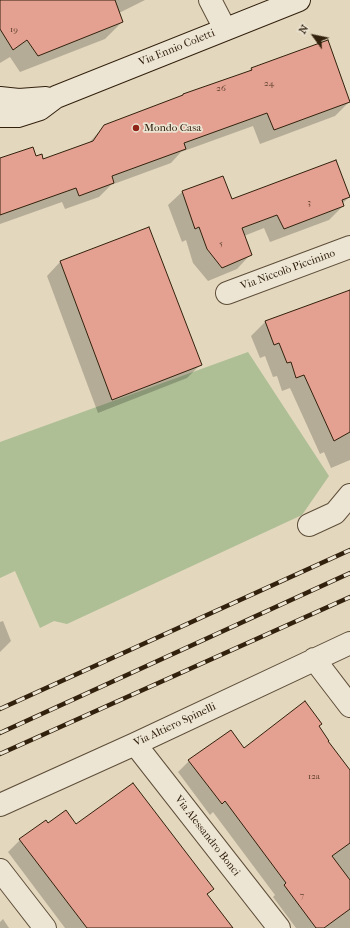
<!DOCTYPE html>
<html>
<head>
<meta charset="utf-8">
<style>
	body { margin:0 }
	#map { position:relative; width:350px; height:928px; overflow:hidden; background:#e3d7bd; font-family:"IM FELL French Canon",serif }
	canvas { display:block }
	.north { position:absolute; left:294px; top:16px; width:40px; height:40px; -webkit-text-stroke:3px #ede5d4; paint-order:stroke; rotate:303deg; font-size:11px; font-weight:700; line-height:16px; text-align:center; color:#32210d }
	.north::after { content:''; display:block; margin:auto; width:14px; height:18px; background:#32210d; clip-path:polygon(50% 0,100% 100%,50% 72%,0 100%) }
</style>
</head>
<body>
<div id="map">
<canvas width="350" height="928"></canvas>
<div class="north">N</div>
</div>
<script>
const ctx = document.querySelector('canvas').getContext('2d');
ctx.lineJoin = 'round';
function fillPath(path, color) { ctx.fillStyle = color; ctx.fill(path, 'evenodd'); }
const toPath = rows => new Path2D(rows.map(r => 'M' + r).join(''));
function stroke(path, color, width, dash) { ctx.strokeStyle = color; ctx.lineWidth = width; ctx.lineCap = dash ? 'butt' : 'round'; ctx.setLineDash(dash || []); ctx.stroke(path); }
function write(font, color, halo, rows, align = 'center') {
  ctx.font = font + ' "IM FELL French Canon",serif'; ctx.lineWidth = 3.5; ctx.setLineDash([]); ctx.textBaseline = 'middle'; ctx.strokeStyle = halo; ctx.fillStyle = color; for (const [text, x, y, turn = 0] of rows) {
    ctx.save(); ctx.translate(x, y); ctx.rotate((+turn || 0) * Math.PI / 180); ctx.textAlign = isNaN(turn) ? turn : align; if (halo) ctx.strokeText(text, 0, 0); ctx.fillText(text, 0, 0); ctx.restore();
  }
}
fillPath(toPath([
	[248,352,329,476,302,515,67,624,54,621,40,628,15,571,0,578,0,442]
]), '#aebf95');
fillPath(toPath([
	[0,0,145,0,119,13,122,22,105,39,20,72,10,57,0,63],
	[327,41,349,102,335,116,260,144,253,126,181,152,171,163,111,185,99,197,65,209,62,202,0,224,0,162,35,157,42,160,88,144,105,125,247,73,251,69],
	[223,177,231,200,349,197,342,204,343,206,329,220,270,242,264,228,244,236,250,255,237,269,208,281,193,263,186,240,182,242,168,205,182,192],
	[60,262,201,364,187,378,98,413,47,276],
	[350,291,350,460,331,468,324,452,320,454,290,388,282,391,277,376,273,377,265,356,260,358,251,336,265,322],
	[3,621,11,641,0,652,0,622],
	[318,727,350,771,350,928,296,928,273,897,275,895,213,812,210,815,178,772,189,761,244,749],
	[45,821,48,824,76,825,213,889,207,895,232,928,65,928,8,852,20,840],
	[3,919,9,928,0,928,0,922]
]), '#0003');
const building = toPath([
	[0,0,115,0,123,22,38,56,27,40,13,50,0,29,0,0],
	[328,40,350,102,274,130,267,113,184,143,186,149,112,176,114,183,79,196,76,188,0,215,0,158,33,147,36,156,42,154,43,159,93,141,104,125,183,95,183,94,252,70,251,68,328,40],
	[336,160,350,197,342,200,344,206,284,229,277,215,242,228,252,255,222,268,207,249,199,227,195,229,182,191,223,176,232,199,336,160],
	[149,227,202,365,112,400,60,261,149,227],
	[350,290,350,432,334,441,304,375,296,378,291,362,287,363,279,343,274,345,265,321,350,290],
	[305,701,322,724,319,726,329,741,328,741,350,770,350,843,332,856,350,880,350,909,324,928,316,928,284,885,286,883,225,801,222,804,188,760,231,730,244,748,305,701],
	[133,783,214,889,207,894,233,928,87,928,19,839,46,820,48,823,66,810,76,824,133,783]
]);
fillPath(building, '#e4a090');
stroke(building, '#32210d', 1);
const street = toPath([
	[210,0,225,29],
	[227,293,350,247],
	[309,525,335,513,350,495],
	[314,659,350,706],
	[135,744,279,928],
	[0,805,135,744,350,643],
	[0,870,45,928]
]);
const secondary = toPath([
	[0,98,19,100,46,98],
	[0,116,18,116,40,109,56,97,299,0]
]);
stroke(street, '#5e4e39', 24);
stroke(secondary, '#32210d', 24);
stroke(street, '#ede5d4', 22);
stroke(secondary, '#ede5d4', 22);
const rail = toPath([
	[0,709,350,550],
	[0,733,350,573],
	[0,754,350,597]
]);
stroke(rail, '#32210d', 4.5);
stroke(rail, '#ede5d4', 3, [9]);
for (const [x, y, r, color] of [
	[136,128,4,"#8f2418"]
]) { const dot = new Path2D(); dot.arc(x, y, r, 0, 2 * Math.PI); ctx.fillStyle = color; ctx.fill(dot); stroke(dot, '#ede5d4', 1.5); }
write('9px', '#5e412e', null, [
	["19",14,30],
	["24",269,84],
	["26",221,89],
	["3",309,203],
	["5",221,244],
	["12a",314,777],
	["7",302,896]
]);
write('11px', '#32210d', '#ede5d4', [
	["Via Ennio Coletti",177,48,-22],
	["Via Niccolò Piccinino",288,270,-20],
	["Via Altiero Spinelli",175,725,-25],
	["Via Alessandro Bonci",207,836,52]
]);
write('11px', '#32210d', '#ede5d4', [
	["Mondo Casa",144,128]
], 'left');
</script>
</body>
</html>
